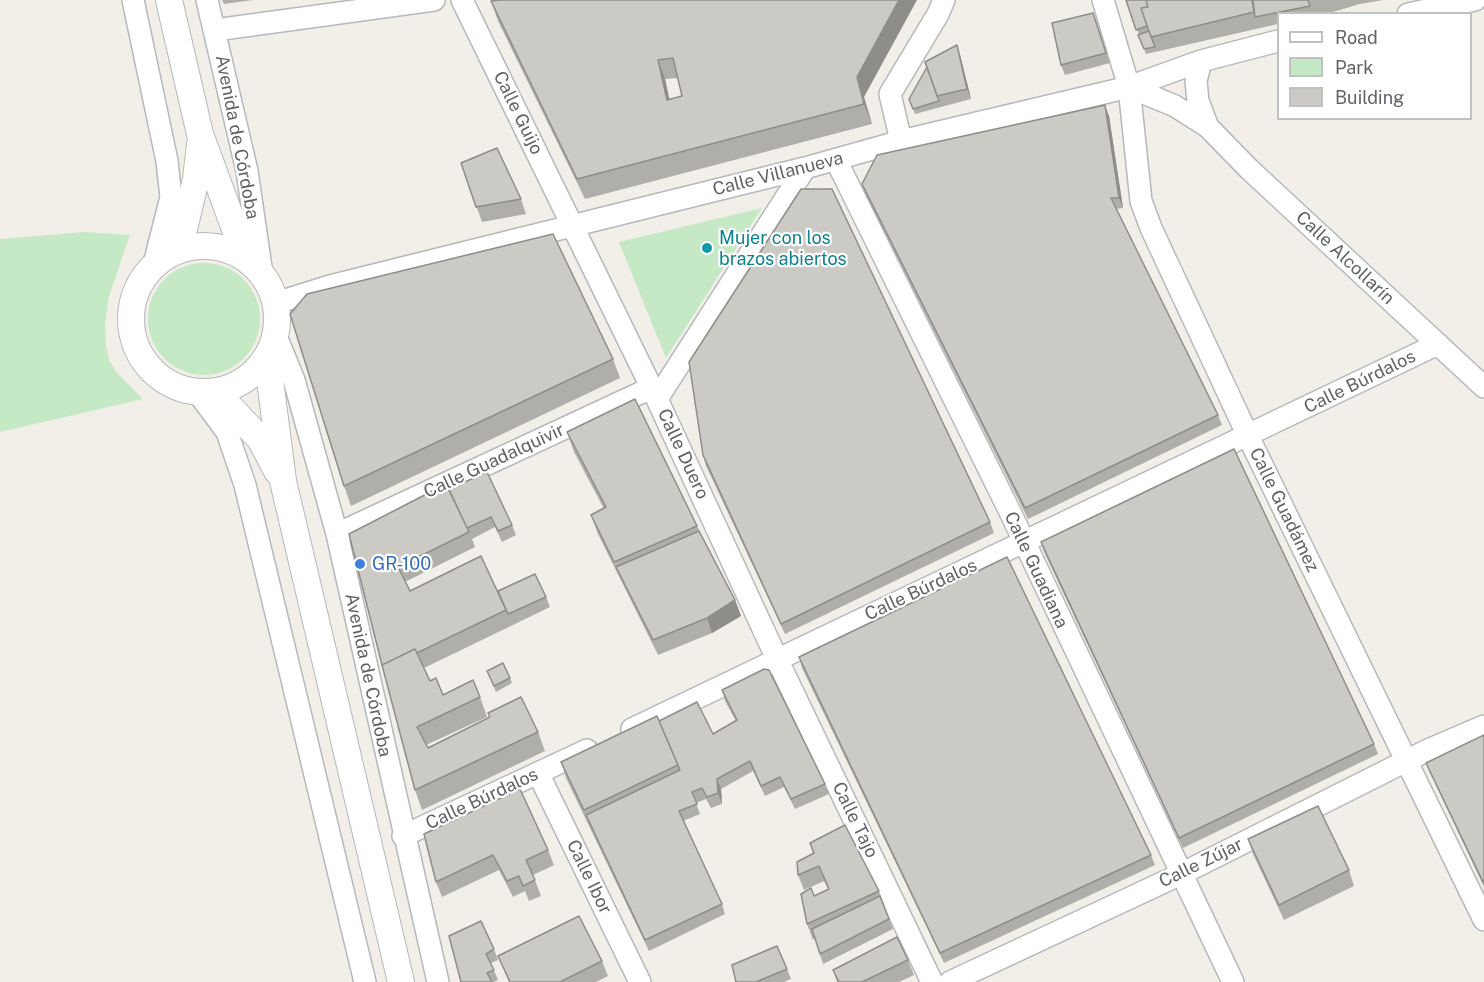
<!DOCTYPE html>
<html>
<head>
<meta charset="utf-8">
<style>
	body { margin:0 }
	#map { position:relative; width:1484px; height:982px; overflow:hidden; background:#f1efe8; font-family:"Public Sans",sans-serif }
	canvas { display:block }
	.legend { position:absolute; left:1277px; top:12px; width:195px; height:108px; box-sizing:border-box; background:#fff; border:2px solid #bfc1c3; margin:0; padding:8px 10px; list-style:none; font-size:18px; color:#5f6368 }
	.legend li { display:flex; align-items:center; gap:12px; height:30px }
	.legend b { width:30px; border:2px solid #bfc1c3 }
</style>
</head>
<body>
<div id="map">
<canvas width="1484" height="982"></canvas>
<ul class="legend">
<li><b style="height:8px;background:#fff"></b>Road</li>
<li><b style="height:16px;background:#c5e8c5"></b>Park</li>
<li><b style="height:16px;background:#cccac5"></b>Building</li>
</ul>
</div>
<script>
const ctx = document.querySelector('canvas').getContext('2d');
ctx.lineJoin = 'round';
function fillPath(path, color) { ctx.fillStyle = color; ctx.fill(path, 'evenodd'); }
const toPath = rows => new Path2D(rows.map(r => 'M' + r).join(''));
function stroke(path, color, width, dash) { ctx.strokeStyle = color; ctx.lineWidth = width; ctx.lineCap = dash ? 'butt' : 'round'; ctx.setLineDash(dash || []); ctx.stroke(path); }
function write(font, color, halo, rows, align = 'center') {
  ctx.font = font + ' "Public Sans",sans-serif'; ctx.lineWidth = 4.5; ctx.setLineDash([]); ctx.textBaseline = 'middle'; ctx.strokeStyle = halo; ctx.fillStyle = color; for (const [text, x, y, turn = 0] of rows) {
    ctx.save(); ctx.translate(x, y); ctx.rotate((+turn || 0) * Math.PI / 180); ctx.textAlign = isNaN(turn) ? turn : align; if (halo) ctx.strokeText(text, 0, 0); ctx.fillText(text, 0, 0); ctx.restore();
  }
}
fillPath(toPath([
	[762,208,666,358,619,242],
	[85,232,130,235,109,296,105,324,106,347,110,362,117,373,143,399,0,432,0,239],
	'148 319a56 56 0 1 1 112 0a56 56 0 1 1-112 0Z'
]), '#c5e8c5');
const minor = toPath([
	[133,0,167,161,171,197,154,264],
	[207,0,247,171,262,274],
	[462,0,657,399,777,659,932,982],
	[1103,0,1129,87,1141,201,1151,228,1248,436,1484,920],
	[1408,14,1475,0],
	[215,30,434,0],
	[1201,61,1196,81,1198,101,1208,127],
	[1129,87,1175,106,1208,127,1249,169,1484,387],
	[901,141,890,94,938,14,944,0],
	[836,160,1013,518,1233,982],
	[276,303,330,286,805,168,901,141,1129,87,1201,61,1278,41],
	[276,336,294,380,337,534,438,982],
	[198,393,227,432,245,485,365,982],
	[657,399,805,168],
	[337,534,651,388],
	[632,729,1438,344],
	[538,773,640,982],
	[403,836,587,750],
	[950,982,1179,875,1428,750,1484,726]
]);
const tertiary = toPath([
	[169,0,200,134,246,259],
	'131 319a73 73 0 1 1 146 0a73 73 0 1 1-146 0Z',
	[179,250,196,179,200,144],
	[267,357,283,481,401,982],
	[216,392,260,439,277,471]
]);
stroke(minor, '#b5b8bc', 24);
stroke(tertiary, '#b5b8bc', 28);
stroke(minor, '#fff', 21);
stroke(tertiary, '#fff', 26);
fillPath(toPath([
	[222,0,253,0,224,4],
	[1126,0,1383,0,1360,4,1326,14,1278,14,1278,24,1146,54],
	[491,1,864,97,872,124,585,199,498,21],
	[678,78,682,96,669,99,665,79],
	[1093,13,1110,63,1065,75,1061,65],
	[960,55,971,99,941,107,940,105,941,107,915,114,909,99],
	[1109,116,1123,208,1116,209,1218,415,1222,425,1028,519,866,195,862,184],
	[461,163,521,199,526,214,482,222],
	[613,359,620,378,351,506,344,486],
	[567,432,697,526,735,600,741,616,712,633,658,655,598,534,591,515,604,509,574,452],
	[703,455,990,522,994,533,785,634,706,466],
	[449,489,512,525,516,535,502,542,495,527,472,539,475,547,405,582,410,591,498,591,546,597,550,607,424,668,430,681,443,695,480,697,487,717,426,745,428,748,538,732,545,751,422,810,415,790,349,534],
	[1041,542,1374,744,1378,754,1183,848,1044,552],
	[799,657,1151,855,1155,865,944,963,802,668],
	[487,671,510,678,512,683,496,692],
	[722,690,825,784,829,794,795,809,784,787,765,796,753,771,721,789,722,804,711,808,706,799,696,803,700,814,683,821,722,904,725,914,649,951,566,778,561,762,659,721,713,734,736,721,725,701],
	[1484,735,1484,887,1430,773,1426,763],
	[424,834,548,850,554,865,533,875,541,896,529,901,525,891,513,897,499,870,442,897,436,882],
	[1248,839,1349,870,1354,886,1284,920,1253,854],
	[810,843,879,891,893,929,823,964,815,938,813,940,807,924,814,896,828,889,824,881,804,890,798,875,813,853],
	[449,936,494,949,498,960,491,963,498,980,494,982,461,982],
	[498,956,602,961,608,976,596,982,509,982],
	[908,960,914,975,899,982,837,982,833,970],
	[787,969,791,979,784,982,736,982]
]), '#afaea9');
fillPath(toPath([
	[899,0,917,0,864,97,872,124,864,104,857,77],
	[957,45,960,55,971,99,967,89],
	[658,60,665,79,674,120,667,100],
	[1105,105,1109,116,1123,208,1119,198],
	[735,600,741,616,712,633,707,618],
	[717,779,721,789,722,804,718,793]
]), '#8f8d8a');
const building = toPath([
	[500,0,899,0,857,77,864,104,577,179,491,1,500,0],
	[673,58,682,96,667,100,658,60,673,58],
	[1126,0,1146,0,1148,7,1141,8,1147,26,1136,30,1126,0],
	[1146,0,1252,0,1254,12,1151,37,1141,8,1148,7,1146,0],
	[1253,0,1308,0,1310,6,1255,17,1253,0],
	[1093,13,1106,53,1061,65,1052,23,1093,13],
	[1149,31,1155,47,1144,49,1138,35,1149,31],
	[957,45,967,89,937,96,925,62,957,45],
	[927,67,939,101,913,109,909,99,927,67],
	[1105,105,1119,198,1111,198,1218,415,1025,508,862,184,877,155,1105,105],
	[497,148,521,199,476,207,461,163,497,148],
	[801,189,832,189,990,522,781,624,703,455,689,362,801,189],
	[553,234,613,359,344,486,290,314,307,294,553,234],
	[635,399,697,526,614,562,591,515,606,507,567,432,635,399],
	[1234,449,1374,744,1179,838,1041,542,1234,449],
	[487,472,512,525,498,531,491,517,467,528,449,489,487,472],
	[446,484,469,532,398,567,410,591,481,556,506,610,417,653,415,649,382,665,349,534,446,484],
	[699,531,735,600,707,618,653,640,616,567,699,531],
	[1007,557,1151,855,940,953,799,657,1007,557],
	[535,574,546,597,508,614,498,591,535,574],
	[415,649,430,681,436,678,443,695,473,680,480,697,417,727,428,748,490,717,488,713,521,697,538,732,415,790,382,665,415,649],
	[503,663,510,678,494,686,487,671,503,663],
	[764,669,769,670,825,784,791,799,780,777,761,786,750,761,717,779,718,793,707,797,702,788,692,792,697,804,679,811,722,904,645,940,586,815,680,770,659,721,697,702,713,734,737,720,722,690,764,669],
	[657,716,678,765,584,810,561,762,657,716],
	[1484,735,1484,884,1426,763,1484,735],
	[520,789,548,850,526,860,535,880,523,886,519,876,507,881,493,855,436,882,424,834,520,789],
	[1318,806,1349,870,1279,905,1248,839,1318,806],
	[845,825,879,891,807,924,801,894,811,888,814,896,829,889,819,866,798,875,797,862,814,853,810,843,845,825],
	[880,896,889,919,820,954,812,929,880,896],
	[579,916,602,961,560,982,510,982,498,956,579,916],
	[481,921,494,949,486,954,494,970,487,973,492,982,461,982,449,936,481,921],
	[897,937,908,960,862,982,839,982,833,970,897,937],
	[777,946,787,969,756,982,736,982,732,965,777,946]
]);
fillPath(building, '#cccac5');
stroke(building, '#8f8d8a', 1.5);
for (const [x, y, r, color] of [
	[707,248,6,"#0f9aa8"],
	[360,564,6,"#3f7fe0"]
]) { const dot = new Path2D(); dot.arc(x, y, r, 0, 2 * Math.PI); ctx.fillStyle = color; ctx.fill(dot); stroke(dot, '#fff', 2); }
write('18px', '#5f6368', '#fff', [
	["Calle Guijo",518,113,64],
	["Avenida de Córdoba",237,137,79],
	["Calle Villanueva",778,174,-14],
	["Calle Alcollarín",1345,258,43],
	["Calle Búrdalos",1360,382,-26],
	["Calle Duero",683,454,65],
	["Calle Guadalquivir",494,461,-25],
	["Calle Guadámez",1284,510,64],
	["Calle Guadiana",1036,570,65],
	["Calle Búrdalos",921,590,-25],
	["Avenida de Córdoba",368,675,78],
	["Calle Búrdalos",482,799,-25],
	["Calle Tajo",855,820,64],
	["Calle Zújar",1201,863,-26],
	["Calle Ibor",589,877,64]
]);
write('18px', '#0d838f', '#fff', [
	["Mujer con los",719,238],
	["brazos abiertos",719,259]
], 'left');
write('18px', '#366cbe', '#fff', [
	["GR-100",372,564]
], 'left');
</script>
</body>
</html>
